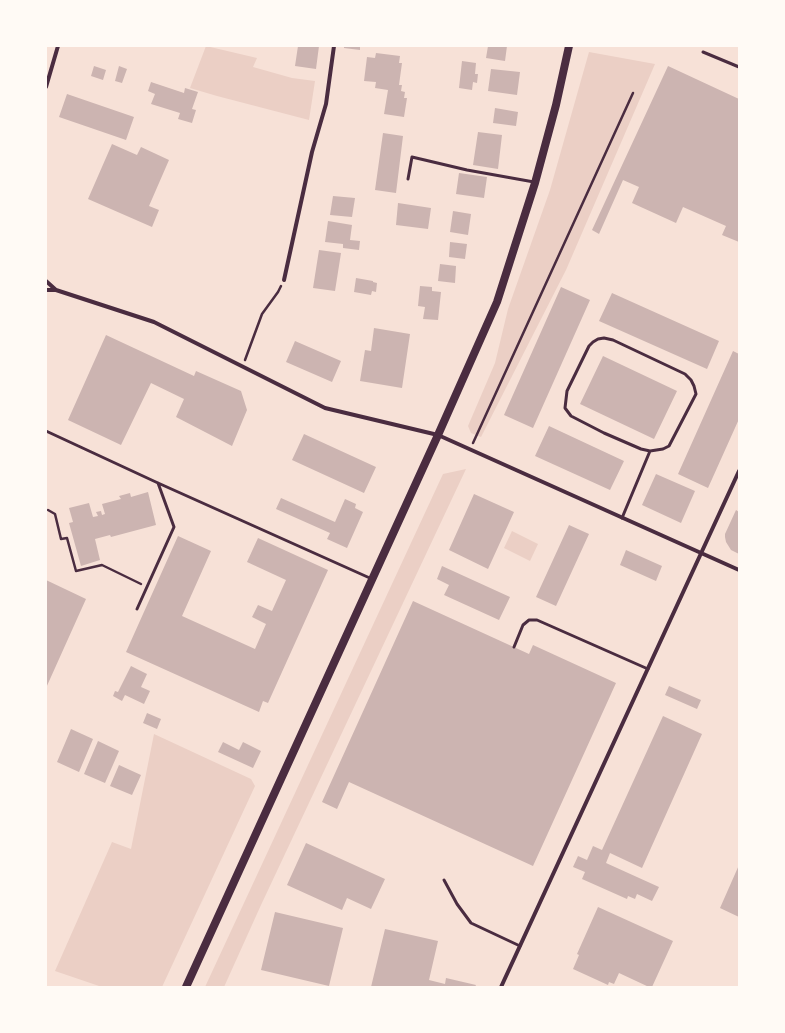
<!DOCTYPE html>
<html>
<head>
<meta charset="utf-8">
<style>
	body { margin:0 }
	#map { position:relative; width:785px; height:1033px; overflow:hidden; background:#f7e1d7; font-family:Overpass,sans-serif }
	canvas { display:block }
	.frame { position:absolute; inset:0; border:47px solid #fffaf5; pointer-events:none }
</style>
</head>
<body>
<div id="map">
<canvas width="785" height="1033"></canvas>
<div class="frame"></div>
</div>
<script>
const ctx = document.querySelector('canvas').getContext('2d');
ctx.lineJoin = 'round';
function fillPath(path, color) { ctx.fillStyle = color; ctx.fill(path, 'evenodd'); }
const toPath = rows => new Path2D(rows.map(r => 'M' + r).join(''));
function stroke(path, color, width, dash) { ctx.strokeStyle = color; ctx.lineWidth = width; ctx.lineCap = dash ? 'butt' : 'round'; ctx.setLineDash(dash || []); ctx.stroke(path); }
fillPath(toPath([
	[206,46,257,58,253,67,292,78,315,81,309,120,217,96,190,88],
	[589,52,655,64,566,270,481,437,471,433,468,426,495,363,508,309,550,190],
	[466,469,261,905,224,987,205,987,443,474],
	[512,531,538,544,530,561,504,548],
	[154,734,251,779,255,786,162,987,102,987,55,971,112,842,131,849]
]), '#ebcfc5');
fillPath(toPath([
	[298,46,319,46,316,69,295,66],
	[344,46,360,46,360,50,344,48],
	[488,46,507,46,505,61,486,58],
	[376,53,400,56,399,63,402,63,399,85,402,85,401,91,405,92,404,98,407,98,404,117,384,114,388,90,375,88,376,82,364,81,367,57,375,58],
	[462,61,476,63,475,74,478,74,477,83,473,82,472,90,459,88],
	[94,66,106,70,103,80,91,76],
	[119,66,127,69,122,83,115,81],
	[668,66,739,99,739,242,722,235,726,226,683,207,676,223,632,203,639,187,623,180,599,234,592,230],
	[491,69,520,72,517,95,488,91],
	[151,82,184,93,185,88,198,92,192,109,196,110,192,123,178,119,180,113,151,104,155,94,148,91],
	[67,94,134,117,126,140,59,117],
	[495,108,518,112,516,126,493,123],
	[478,132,502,135,498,169,473,165],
	[383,133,403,136,396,193,375,190],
	[112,144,137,155,141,147,169,160,149,206,159,210,152,227,88,199],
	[459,173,487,177,484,198,456,194],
	[333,196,355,198,352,217,330,215],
	[398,203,431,208,428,229,396,225],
	[453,211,471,214,468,235,450,232],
	[328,221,352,225,350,240,360,241,359,250,343,248,343,244,325,242],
	[450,242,467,244,465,259,449,257],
	[319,250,341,253,335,291,313,288],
	[440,264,456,266,455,283,438,281],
	[356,278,373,281,373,282,377,283,376,292,372,291,371,295,354,292],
	[420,286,432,287,432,291,441,292,438,320,423,319,425,307,418,306],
	[561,287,590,300,533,428,504,415],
	[612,293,719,341,707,369,599,321],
	[374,328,410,334,402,388,360,381,365,350,371,351],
	[106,335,194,376,196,371,241,391,247,410,232,446,176,417,184,399,151,383,121,445,68,420],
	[295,341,341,361,332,382,286,362],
	[733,351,739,354,739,419,708,488,678,474],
	[603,356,677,391,654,439,580,404],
	[549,426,624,461,610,490,535,456],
	[304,434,376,467,364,493,292,460],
	[656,474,695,491,681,523,642,505],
	[148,492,156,525,111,537,110,535,95,539,100,560,81,566,69,523,73,522,69,508,89,503,93,517,98,516,96,512,101,511,102,515,105,514,102,504,121,499,119,496,130,493,131,497],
	[474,494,514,512,488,569,449,550],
	[281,498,335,522,345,499,356,504,355,508,363,512,347,548,327,539,330,533,276,509],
	[736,510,739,512,739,554,731,550,726,542,725,537,725,534],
	[569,525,589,534,556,606,536,597],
	[178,536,211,551,182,616,255,649,266,624,252,617,258,605,272,611,286,580,247,562,258,538,328,570,268,703,263,701,259,712,126,652],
	[626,550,662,566,656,581,620,565],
	[442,566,510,597,499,620,444,595,449,585,437,579],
	[46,580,86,599,46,688],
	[413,601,529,654,533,645,616,683,533,866,349,782,337,809,322,802],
	[131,666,147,674,141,687,150,691,144,704,125,695,122,701,113,696,115,691,118,692],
	[669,686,701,700,697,709,665,695],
	[147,713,161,719,157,729,143,723],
	[663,716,702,734,642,868,610,853,606,863,659,887,652,901,637,894,635,899,628,896,627,899,582,879,585,872,573,867,578,856,587,860,593,846,602,850],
	[71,729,93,739,79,772,57,762],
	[98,741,119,751,105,783,84,774],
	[223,742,239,750,243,742,261,751,253,768,218,752],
	[119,765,141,775,132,795,110,786],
	[306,843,385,879,371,909,347,898,342,910,287,885],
	[739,865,739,917,720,908],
	[598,907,673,941,652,987,649,987,619,973,614,984,609,982,608,985,573,969,579,955,577,954],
	[275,912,343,928,329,986,261,970],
	[385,929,438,941,429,980,445,984,446,978,476,985,475,987,371,987]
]), '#ccb4b1');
stroke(toPath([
	[245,360,262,314,278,292,281,286],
	[473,443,633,93],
	[48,510,55,514,61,539,67,538,76,571,102,565,141,584]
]), '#4a2c40', 2.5);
stroke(toPath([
	[703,52,739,67],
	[408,179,412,157,467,170,534,182],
	[604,338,613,340,685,374,691,380,694,386,696,394,669,446,663,449,650,451,641,449,604,433,571,416,565,408,567,391,589,346,593,342,598,339,604,338],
	[46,431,158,483,372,579],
	[622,518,650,451],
	[137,609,174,527,158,483],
	[514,647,523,625,529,620,537,620,648,669],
	[444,880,457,904,471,923,520,946]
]), '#4a2c40', 3);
stroke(toPath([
	[46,87,58,46],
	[284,280,312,152,326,104,334,46],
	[46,281,56,290],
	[46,290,56,290,154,322,325,408,438,435,739,570],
	[501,987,739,471]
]), '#4a2c40', 4);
stroke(toPath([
	[186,987,438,435,497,302,535,183,556,105,569,46]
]), '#4a2c40', 8);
</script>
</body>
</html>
